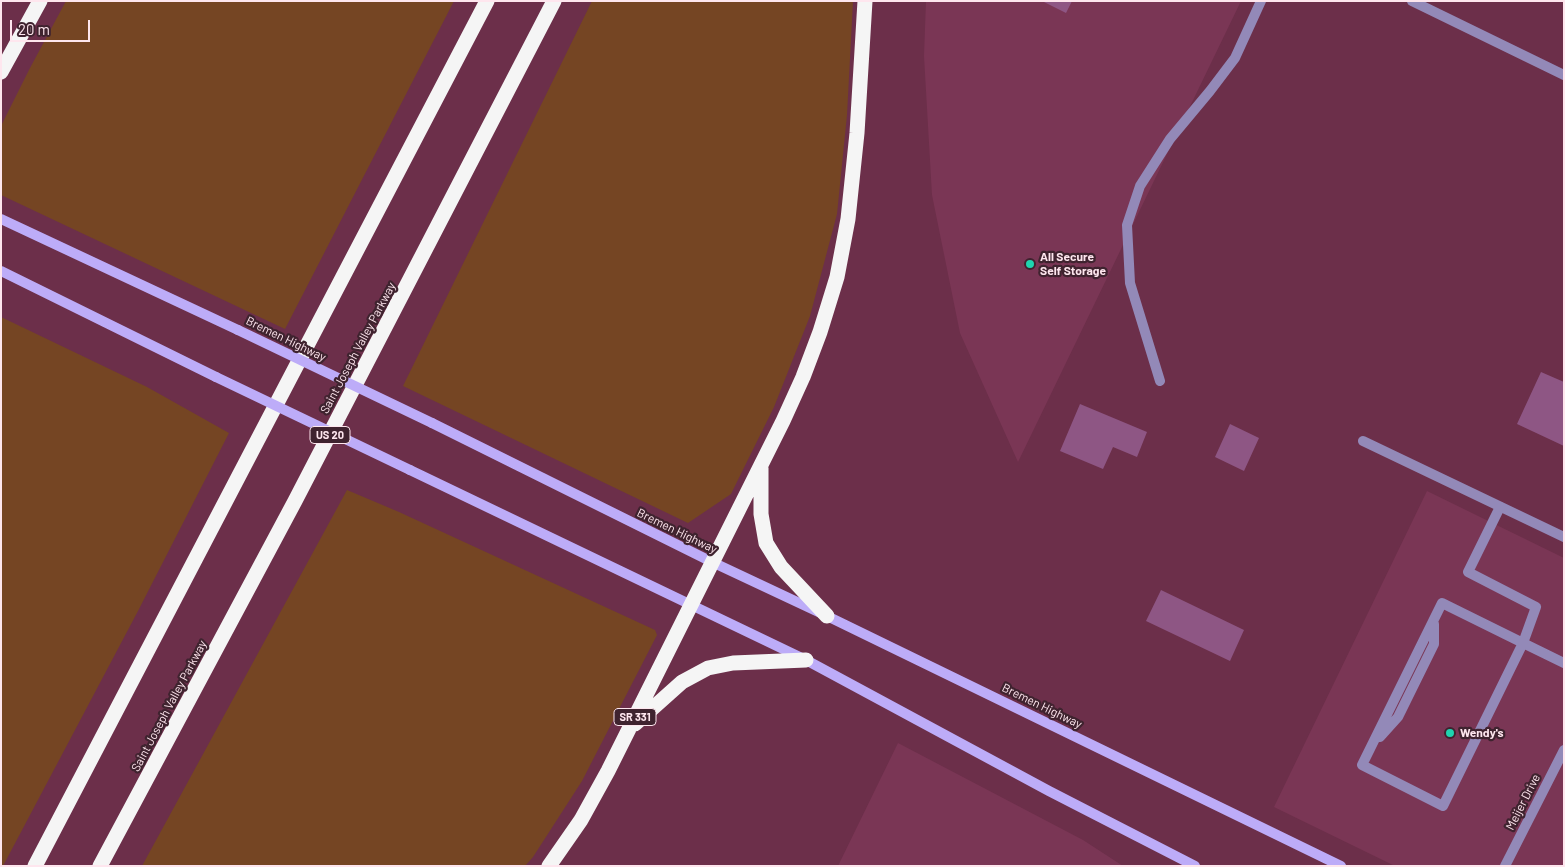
<!DOCTYPE html>
<html>
<head>
<meta charset="utf-8">
<style>
	body { margin:0 }
	#map { position:relative; width:1565px; height:867px; overflow:hidden; background:#6c2f4a; font-family:Barlow,sans-serif }
	canvas { display:block }
	.frame { position:absolute; inset:0; border:2px solid #fee6ee; pointer-events:none }
	.scale { position:absolute; left:10px; top:20px; width:80px; height:22px; box-sizing:border-box; border:2px solid #fee6ee; border-top:0; padding-left:6px; font-size:15px; line-height:18px; white-space:nowrap; color:#fee6ee; -webkit-text-stroke:4px #3f232f; paint-order:stroke }
</style>
</head>
<body>
<div id="map">
<canvas width="1565" height="867"></canvas>
<div class="frame"></div>
<div class="scale">20 m</div>
</div>
<script>
const ctx = document.querySelector('canvas').getContext('2d');
ctx.lineJoin = 'round';
function fillPath(path, color) { ctx.fillStyle = color; ctx.fill(path, 'evenodd'); }
const toPath = rows => new Path2D(rows.map(r => 'M' + r).join(''));
function stroke(path, color, width, dash) { ctx.strokeStyle = color; ctx.lineWidth = width; ctx.lineCap = dash ? 'butt' : 'round'; ctx.setLineDash(dash || []); ctx.stroke(path); }
function write(font, color, halo, rows, align = 'center') {
  ctx.font = font + ' Barlow,sans-serif'; ctx.lineWidth = 4.5; ctx.setLineDash([]); ctx.textBaseline = 'middle'; ctx.strokeStyle = halo; ctx.fillStyle = color; for (const [text, x, y, turn = 0] of rows) {
    ctx.save(); ctx.translate(x, y); ctx.rotate((+turn || 0) * Math.PI / 180); ctx.textAlign = isNaN(turn) ? turn : align; if (halo) ctx.strokeText(text, 0, 0); ctx.fillText(text, 0, 0); ctx.restore();
  }
}
fillPath(toPath([
	[926,1,1241,1,1018,462,960,333,932,195,924,56],
	[1427,491,1564,558,1564,866,1395,866,1274,807],
	[898,743,1083,840,1123,866,838,866]
]), '#7a3655');
fillPath(toPath([
	[66,1,454,1,285,329,1,195,1,126,30,68],
	[592,1,853,1,847,115,837,214,810,316,774,407,731,494,688,523,403,386],
	[1,317,147,387,229,433,138,611,3,866,1,866],
	[347,490,399,512,655,630,657,635,582,781,533,857,525,866,142,866]
]), '#754523');
fillPath(toPath([
	[1042,1,1072,1,1066,13],
	[1541,372,1564,382,1564,446,1517,424],
	[1080,404,1147,432,1137,457,1113,447,1103,469,1060,451],
	[1230,424,1259,438,1244,471,1215,457],
	[1161,590,1244,630,1230,661,1146,621]
]), '#8e5684');
stroke(toPath([
	[1412,1,1564,75],
	[1160,381,1130,283,1127,225,1140,186,1170,139,1210,91,1235,58,1261,1],
	[1500,507,1468,572,1536,607,1523,643,1443,806,1362,765,1442,603,1523,643,1564,663],
	[1380,737,1398,717,1434,644,1434,624]
]), '#9389b8', 10);
stroke(toPath([
	[1363,441,1564,537],
	[1505,866,1564,750]
]), '#9389b8', 10);
stroke(toPath([
	[1,219,238,330],
	[1,271,216,377],
	[432,423,712,562,827,616,1341,866],
	[410,470,806,660,1049,791,1195,866]
]), '#bdacf8', 10);
stroke(toPath([
	[1,72,40,1],
	[761,468,761,514,766,543,781,567,827,616],
	[635,724,682,682,708,668,733,663,806,660],
	[35,866,487,1],
	[100,866,295,501,554,1],
	[549,866,581,820,608,771,783,421,803,377,820,332,837,277,848,219,857,133,865,1]
]), '#f5f5f5', 15);
stroke(toPath([
	[238,330,432,423],
	[216,377,410,470]
]), '#bdacf8', 10);
for (const [x, y, r, color] of [
	[1030,264,5,"#1ed5b0"],
	[1450,733,5,"#1ed5b0"]
]) { const dot = new Path2D(); dot.arc(x, y, r, 0, 2 * Math.PI); ctx.fillStyle = color; ctx.fill(dot); stroke(dot, '#3f232f', 2); }
for (const [x, y, w] of [
	[330,435,40],
	[635,717,42]
]) { const box = new Path2D(); box.roundRect(x - w / 2, y - 8.5, w, 17, 4); ctx.fillStyle = '#3f232f'; ctx.fill(box); stroke(box, '#fee6ee', 1); }
write('bold 11px', '#fee6ee', null, [
	["US 20",330,435],
	["SR 331",635,717]
]);
write('bold 12px', '#fee6ee', '#3f232f', [
	["All Secure",1040,257],
	["Self Storage",1040,271],
	["Wendy's",1460,733]
], 'left');
write('12px', '#fee6ee', '#3f232f', [
	["Bremen Highway",286,339,26],
	["Saint Joseph Valley Parkway",358,348,-62],
	["Bremen Highway",677,531,26],
	["Saint Joseph Valley Parkway",169,706,-62],
	["Bremen Highway",1042,706,26],
	["Meijer Drive",1523,802,-63]
]);
</script>
</body>
</html>
